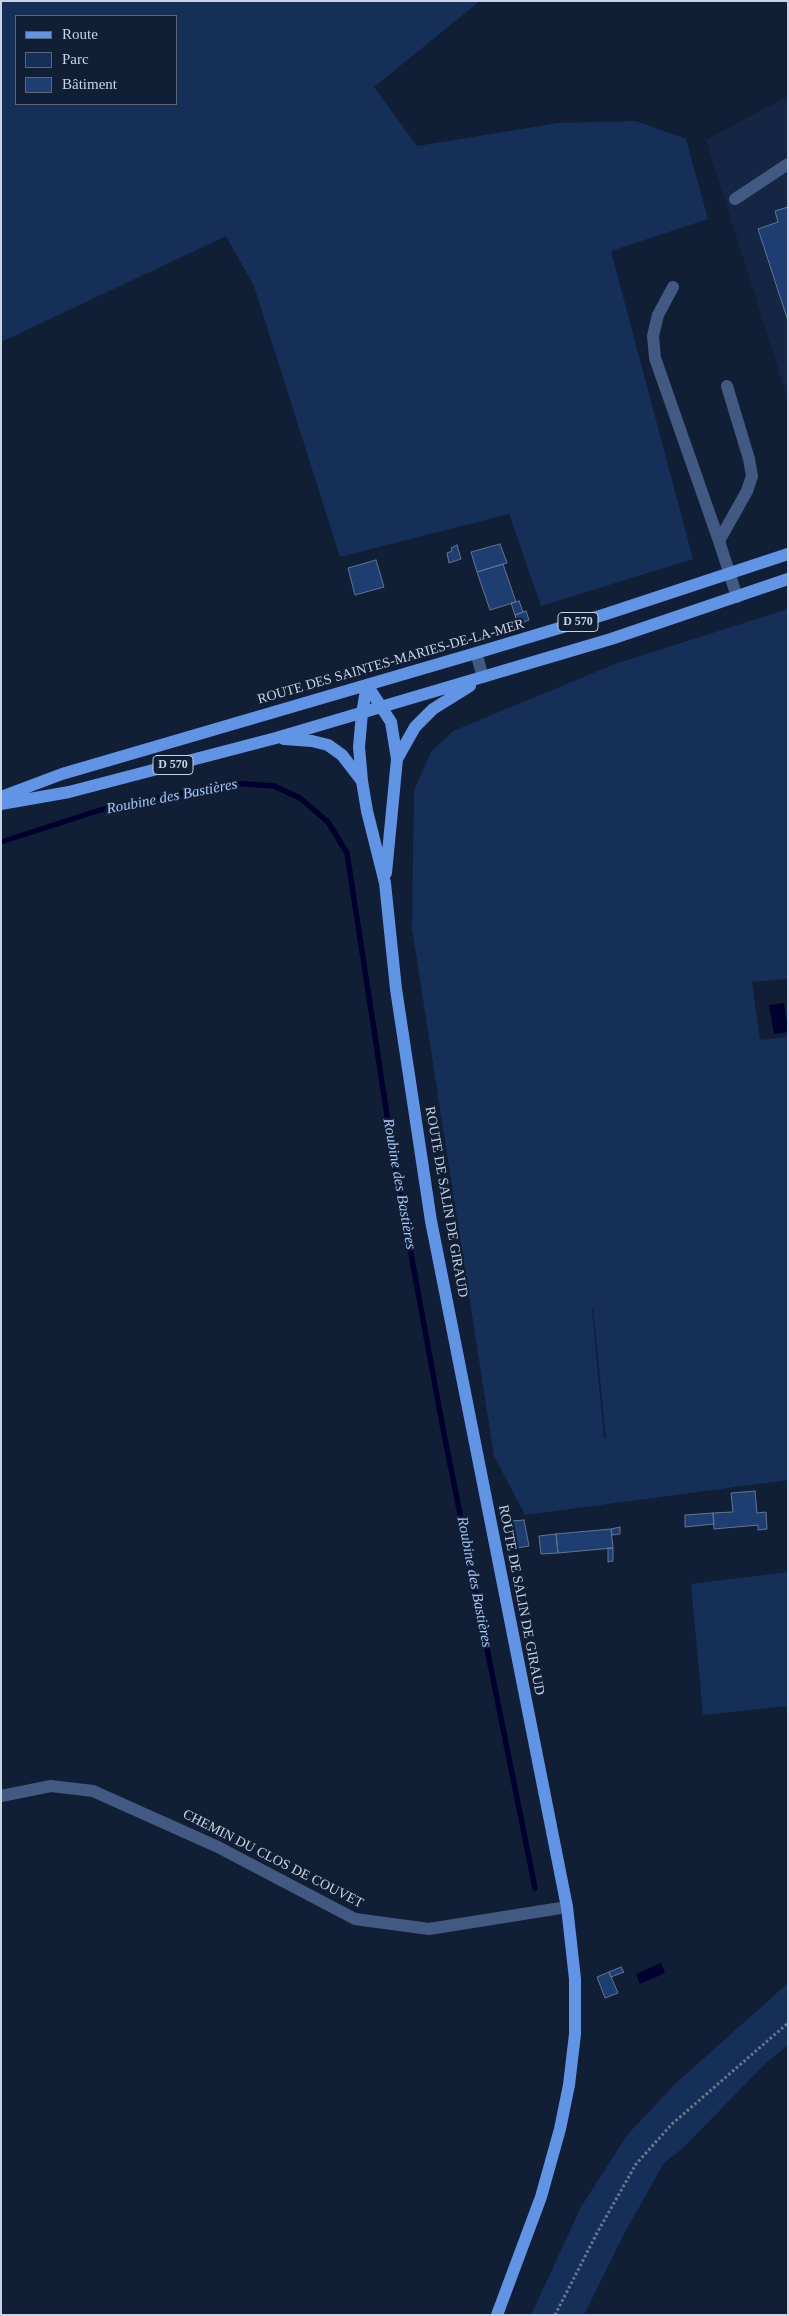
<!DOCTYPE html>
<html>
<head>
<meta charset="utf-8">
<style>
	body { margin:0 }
	#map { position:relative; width:789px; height:2316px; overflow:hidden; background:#101f36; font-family:"Times New Roman",serif }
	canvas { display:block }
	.frame { position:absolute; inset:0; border:2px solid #c8d3e3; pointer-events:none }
	.legend { position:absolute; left:15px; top:15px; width:162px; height:90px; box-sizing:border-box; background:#101f36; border:1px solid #5a677b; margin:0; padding:6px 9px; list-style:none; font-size:15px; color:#c8d3e3 }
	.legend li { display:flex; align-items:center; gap:10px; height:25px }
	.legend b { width:25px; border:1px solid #5a677b }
</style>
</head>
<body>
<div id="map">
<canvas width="789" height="2316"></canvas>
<div class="frame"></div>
<ul class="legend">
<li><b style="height:6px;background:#6294e6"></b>Route</li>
<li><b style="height:14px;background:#152f58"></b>Parc</li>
<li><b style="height:14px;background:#1e3e72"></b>Bâtiment</li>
</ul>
</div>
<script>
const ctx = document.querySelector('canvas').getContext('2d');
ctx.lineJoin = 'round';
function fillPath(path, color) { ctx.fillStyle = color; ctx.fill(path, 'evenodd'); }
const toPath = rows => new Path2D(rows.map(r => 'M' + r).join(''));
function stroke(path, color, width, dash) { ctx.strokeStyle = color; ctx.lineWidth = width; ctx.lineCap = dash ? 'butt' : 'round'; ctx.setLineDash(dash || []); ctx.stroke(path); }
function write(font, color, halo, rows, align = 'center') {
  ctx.font = font + ' "Times New Roman",serif'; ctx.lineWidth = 4.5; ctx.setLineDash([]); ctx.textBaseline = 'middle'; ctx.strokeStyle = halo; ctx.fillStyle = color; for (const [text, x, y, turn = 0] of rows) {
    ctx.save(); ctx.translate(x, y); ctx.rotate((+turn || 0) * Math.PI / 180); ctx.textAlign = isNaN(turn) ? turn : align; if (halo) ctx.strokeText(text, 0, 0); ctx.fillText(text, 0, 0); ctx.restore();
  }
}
fillPath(toPath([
	[788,96,788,400,706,140]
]), '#142644');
fillPath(toPath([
	[1,1,480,1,374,87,417,146,558,123,636,121,686,139,708,219,611,251,693,559,541,606,509,514,340,557,254,286,226,236,1,342],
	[176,16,176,104,16,104,16,16],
	[788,609,788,979,752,982,760,1040,788,1037,788,1480,525,1515,494,1456,412,928,414,791,431,752,453,731,615,664],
	[592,1309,593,1309,606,1438,604,1438],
	[788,1572,788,1706,703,1715,691,1584],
	[788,1983,788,2045,765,2064,684,2147,664,2163,624,2234,584,2315,531,2315,581,2207,628,2134,676,2083]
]), '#152f58');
fillPath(toPath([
	[784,1003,788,1032,774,1034,769,1005],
	[661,1963,665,1973,640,1984,636,1974]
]), '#00002e');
stroke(toPath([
	[1,842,100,810,233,783,274,786,300,798,328,822,347,853,394,1161,444,1434,535,1888]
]), '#00002e', 5.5);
const building = toPath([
	[788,207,788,321,758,229,778,222,775,211,788,207],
	[500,544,507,563,477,572,471,552,500,544],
	[457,545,461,559,449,563,447,553,452,551,451,548,457,545],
	[376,560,384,587,355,595,348,568,376,560],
	[503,564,516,602,490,610,477,572,503,564],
	[519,601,523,612,515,615,511,603,519,601],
	[526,611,529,620,518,624,515,615,526,611],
	[755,1491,757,1513,766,1512,767,1529,758,1530,758,1525,714,1529,713,1513,733,1512,731,1493,755,1491],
	[713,1513,714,1524,685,1527,685,1515,713,1513],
	[524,1520,529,1546,517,1548,512,1521,524,1520],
	[620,1527,620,1534,612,1535,611,1529,620,1527],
	[611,1529,613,1548,558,1553,556,1534,611,1529],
	[556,1534,558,1553,541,1554,539,1536,556,1534],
	[608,1548,613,1548,613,1561,608,1562,608,1548],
	[621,1967,624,1972,611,1977,609,1972,621,1967],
	[609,1972,618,1993,605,1998,597,1977,609,1972]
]);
fillPath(building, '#1e3e72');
stroke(building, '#627491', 1);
stroke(toPath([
	[555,2315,597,2233,636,2164,672,2124,788,2023]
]), '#6b788b', 3, [2.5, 2.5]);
stroke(toPath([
	[735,199,788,164],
	[673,287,658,315,653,336,655,358,719,541],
	[727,386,749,459,752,476,747,491,719,541,737,597],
	[476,653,483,677],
	[1,1796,51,1786,93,1791,218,1847,355,1919,429,1929,567,1907]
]), '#425a81', 12);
stroke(toPath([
	[367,685,362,713,359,747,362,781,367,811,385,883,396,989,431,1221,567,1907,575,1979,575,2034,569,2085,560,2129,541,2197,497,2315],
	[367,685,391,722,397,759],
	[284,739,312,741,328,745,342,755,362,781],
	[1,797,62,774,476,653,603,615,788,554],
	[1,804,69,792,276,738,611,639,788,579],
	[386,873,397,759,415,727,433,709,470,686]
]), '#6294e6', 12);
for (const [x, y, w] of [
	[578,622,40],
	[173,765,40]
]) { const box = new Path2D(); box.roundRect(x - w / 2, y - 9.5, w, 19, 4); ctx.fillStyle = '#101f36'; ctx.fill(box); stroke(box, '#c8d3e3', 1); }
write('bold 12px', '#c8d3e3', null, [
	["D 570",578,622],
	["D 570",173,765]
]);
write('14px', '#c8d3e3', '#101f36', [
	["ROUTE DES SAINTES-MARIES-DE-LA-MER",391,662,-16],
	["ROUTE DE SALIN DE GIRAUD",446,1202,80],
	["ROUTE DE SALIN DE GIRAUD",521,1600,79],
	["CHEMIN DU CLOS DE COUVET",273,1859,27]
]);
write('italic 15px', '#aac8f9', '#101f36', [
	["Roubine des Bastières",172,797,-11],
	["Roubine des Bastières",399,1184,80],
	["Roubine des Bastières",474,1582,79]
]);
</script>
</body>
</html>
